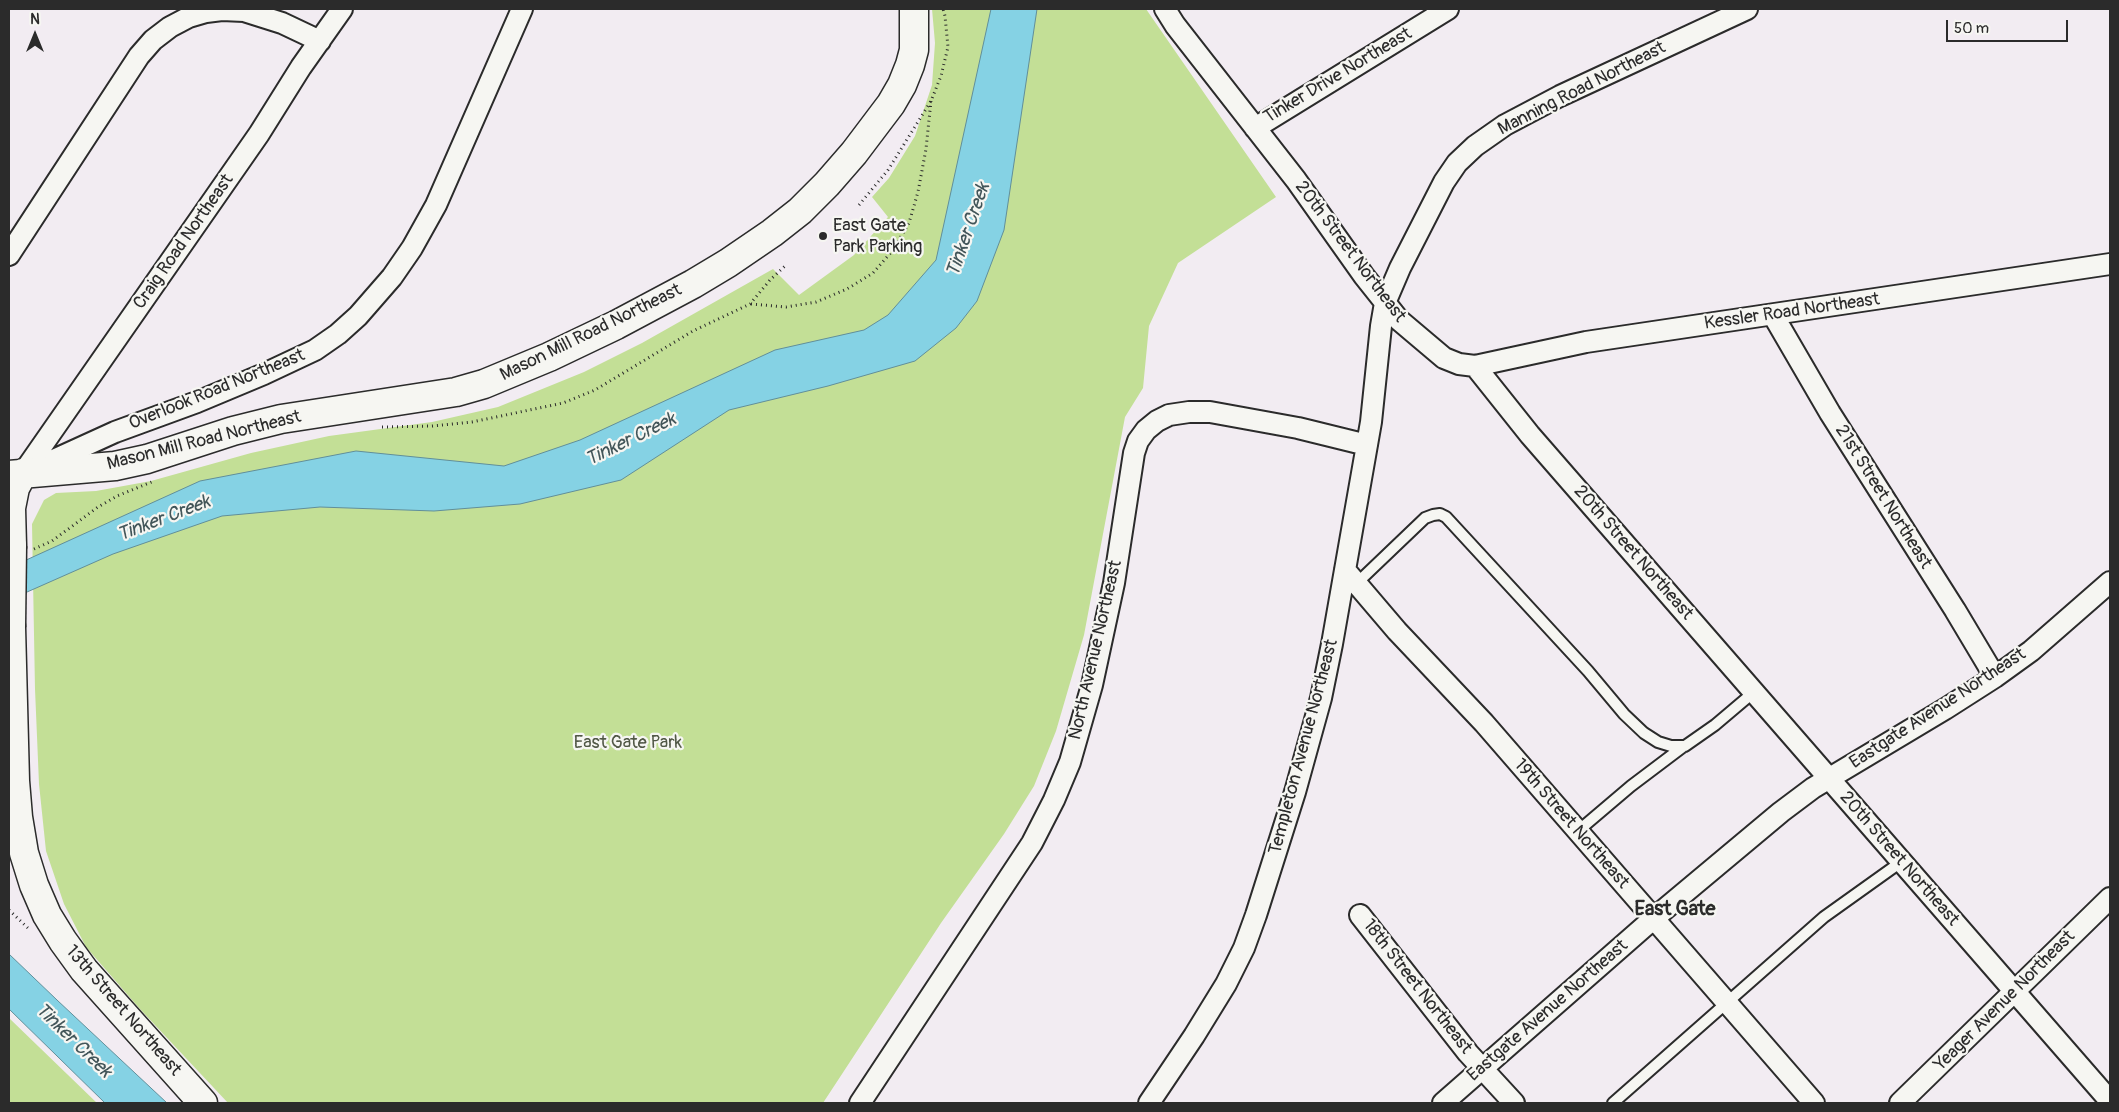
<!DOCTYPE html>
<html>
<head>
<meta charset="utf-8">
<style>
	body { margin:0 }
	#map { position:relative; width:2119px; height:1112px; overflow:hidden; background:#f2ecf2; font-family:Pangolin,sans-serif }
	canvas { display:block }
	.frame { position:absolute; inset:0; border:10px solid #2b2b2b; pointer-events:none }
	.north { position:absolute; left:10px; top:10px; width:50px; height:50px; -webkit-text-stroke:4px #f6f6f2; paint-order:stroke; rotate:0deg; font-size:14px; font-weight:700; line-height:20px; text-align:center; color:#2b2b2b }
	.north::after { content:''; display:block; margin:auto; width:18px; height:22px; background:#2b2b2b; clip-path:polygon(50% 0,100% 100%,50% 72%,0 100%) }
	.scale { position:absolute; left:1946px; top:20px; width:122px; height:22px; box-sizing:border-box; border:2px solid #2b2b2b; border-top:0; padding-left:6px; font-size:15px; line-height:18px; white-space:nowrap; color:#2b2b2b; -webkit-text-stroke:4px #f6f6f2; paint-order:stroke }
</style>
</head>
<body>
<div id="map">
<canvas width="2119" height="1112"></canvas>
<div class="frame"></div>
<div class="north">N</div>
<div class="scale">50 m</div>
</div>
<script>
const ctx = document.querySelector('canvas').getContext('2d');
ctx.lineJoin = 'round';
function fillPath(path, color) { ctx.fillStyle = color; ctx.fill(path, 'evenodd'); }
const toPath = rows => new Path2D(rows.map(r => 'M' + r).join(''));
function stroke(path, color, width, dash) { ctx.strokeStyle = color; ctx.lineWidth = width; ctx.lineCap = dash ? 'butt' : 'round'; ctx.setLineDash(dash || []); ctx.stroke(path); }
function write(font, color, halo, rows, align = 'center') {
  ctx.font = font + ' Pangolin,sans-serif'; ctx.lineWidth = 4.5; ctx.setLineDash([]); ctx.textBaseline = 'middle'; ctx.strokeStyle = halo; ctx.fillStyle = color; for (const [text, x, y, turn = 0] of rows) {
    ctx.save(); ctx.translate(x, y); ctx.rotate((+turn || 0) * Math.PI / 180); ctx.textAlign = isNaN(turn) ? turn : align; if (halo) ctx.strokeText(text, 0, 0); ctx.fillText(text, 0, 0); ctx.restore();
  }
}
fillPath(toPath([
	[932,9,1146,9,1276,197,1178,263,1149,326,1143,388,1125,417,1084,635,1056,731,1034,786,1004,834,941,923,823,1103,228,1103,139,1008,86,947,64,904,46,851,39,784,35,689,32,524,44,500,56,493,96,491,151,481,251,453,329,436,432,422,498,407,584,372,642,343,773,269,799,295,854,255,888,217,872,197,889,178,915,136,932,85,935,43],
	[9,1018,97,1103,9,1103]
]), '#c3df96');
const water = toPath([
	[991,9,1037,9,1004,230,977,301,956,328,915,361,828,386,729,410,621,480,520,504,434,511,320,507,222,516,113,554,9,600,24,561,200,481,356,451,504,466,580,440,775,350,864,330,888,315,936,260,991,9],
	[9,954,57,1000,167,1103,105,1103,9,1009,9,954]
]);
fillPath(water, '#85d2e4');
stroke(water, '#618f9a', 1);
const lane = toPath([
	[1357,583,1425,518,1433,515,1440,514,1446,517,1588,671,1624,714,1644,733,1658,742,1671,746,1685,746,1715,725,1754,692],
	[1578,831,1631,786,1684,746],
	[1613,1103,1824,917,1901,862]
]);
const street = toPath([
	[1165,9,1175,25,1296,180,1364,276,1399,320,1444,358,1459,364,1475,366,1530,435,2110,1101],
	[1255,128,1448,9],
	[9,255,139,56,153,40,170,27,189,17,206,12,222,10,244,11,282,23,320,41],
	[1773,315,1830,413,1955,610,1995,677],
	[1475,366,1586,342,2110,264],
	[36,468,115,432,197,402,264,374,315,350,338,334,358,316,392,277,412,248,436,205,522,9],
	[23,473,259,134,301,67,342,9],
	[1345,570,1397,631,1484,723,1814,1103],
	[1360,915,1468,1053,1514,1103],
	[860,1103,1032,843,1054,800,1070,762,1092,685,1114,583,1134,453,1138,441,1146,430,1157,421,1169,415,1189,412,1210,412,1298,428,1367,445],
	[1149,1103,1194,1036,1226,984,1244,948,1256,915,1295,792,1321,698,1332,644,1371,422,1381,326,1385,303,1400,268,1444,182,1457,163,1475,146,1505,125,1560,96,1747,9],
	[1443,1103,1653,919,1781,812,1813,788,1945,709,1995,677,2031,651,2110,582],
	[1900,1103,2110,898]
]);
const secondary = toPath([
	[9,475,115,466,147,459,233,431,281,419,456,392,484,384,549,357,616,325,693,284,728,263,772,233,800,211,827,184,854,153,891,104,902,85,910,65,914,50,914,9],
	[12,546,11,508,15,488,23,473],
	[11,627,15,781,18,817,24,853,34,885,47,915,63,941,84,970,203,1103]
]);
stroke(lane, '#2b2b2b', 14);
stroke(street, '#2b2b2b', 24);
stroke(secondary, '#2b2b2b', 31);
stroke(toPath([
	[859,205,888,170,931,101,941,76,948,47,945,16,943,9],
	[751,304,786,307,816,302,847,289,873,273,893,250,909,223,918,192,926,149,931,101],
	[382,427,432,426,472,422,563,403,595,390,693,331,750,304,770,280,785,266],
	[34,549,52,541,98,507,117,496,154,481],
	[9,910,30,930]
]), '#2b2b2b', 3, [1, 4]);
stroke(lane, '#f6f6f2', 10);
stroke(street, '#f6f6f2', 20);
stroke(secondary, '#f6f6f2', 28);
const secondaryBridge = toPath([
	[11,627,12,546]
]);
stroke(secondaryBridge, '#2b2b2b', 31, []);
stroke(secondaryBridge, '#f6f6f2', 28);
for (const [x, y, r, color] of [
	[823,236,5,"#2b2b2b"]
]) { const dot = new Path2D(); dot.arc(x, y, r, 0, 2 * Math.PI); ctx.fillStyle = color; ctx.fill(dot); stroke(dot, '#f6f6f2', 2); }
write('18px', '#2b2b2b', '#f6f6f2', [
	["Tinker Drive Northeast",1338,76,-31],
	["Manning Road Northeast",1582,89,-27],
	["Craig Road Northeast",184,242,-55],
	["20th Street Northeast",1350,252,53],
	["Kessler Road Northeast",1792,312,-8],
	["Mason Mill Road Northeast",591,333,-26],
	["Overlook Road Northeast",217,390,-22],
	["Mason Mill Road Northeast",204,441,-14],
	["21st Street Northeast",1883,497,58],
	["20th Street Northeast",1633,553,49],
	["North Avenue Northeast",1096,650,-77],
	["Eastgate Avenue Northeast",1938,709,-33],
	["Templeton Avenue Northeast",1304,747,-75],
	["19th Street Northeast",1571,824,49],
	["20th Street Northeast",1899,859,49],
	["18th Street Northeast",1417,987,52],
	["Yeager Avenue Northeast",2005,1001,-45],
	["13th Street Northeast",123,1011,49],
	["Eastgate Avenue Northeast",1548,1011,-41]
]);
write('18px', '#2b2b2b', '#f6f6f2', [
	["East Gate",833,226],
	["Park Parking",833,247]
], 'left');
write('18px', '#515846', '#f6f6f2', [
	["East Gate Park",628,743]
]);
write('italic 19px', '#425559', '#f6f6f2', [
	["Tinker Creek",969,230,-71],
	["Tinker Creek",631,440,-26],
	["Tinker Creek",164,519,-21],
	["Tinker Creek",73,1041,44]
]);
write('bold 20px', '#2b2b2b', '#f6f6f2', [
	["East Gate",1675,910]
]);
</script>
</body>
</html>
